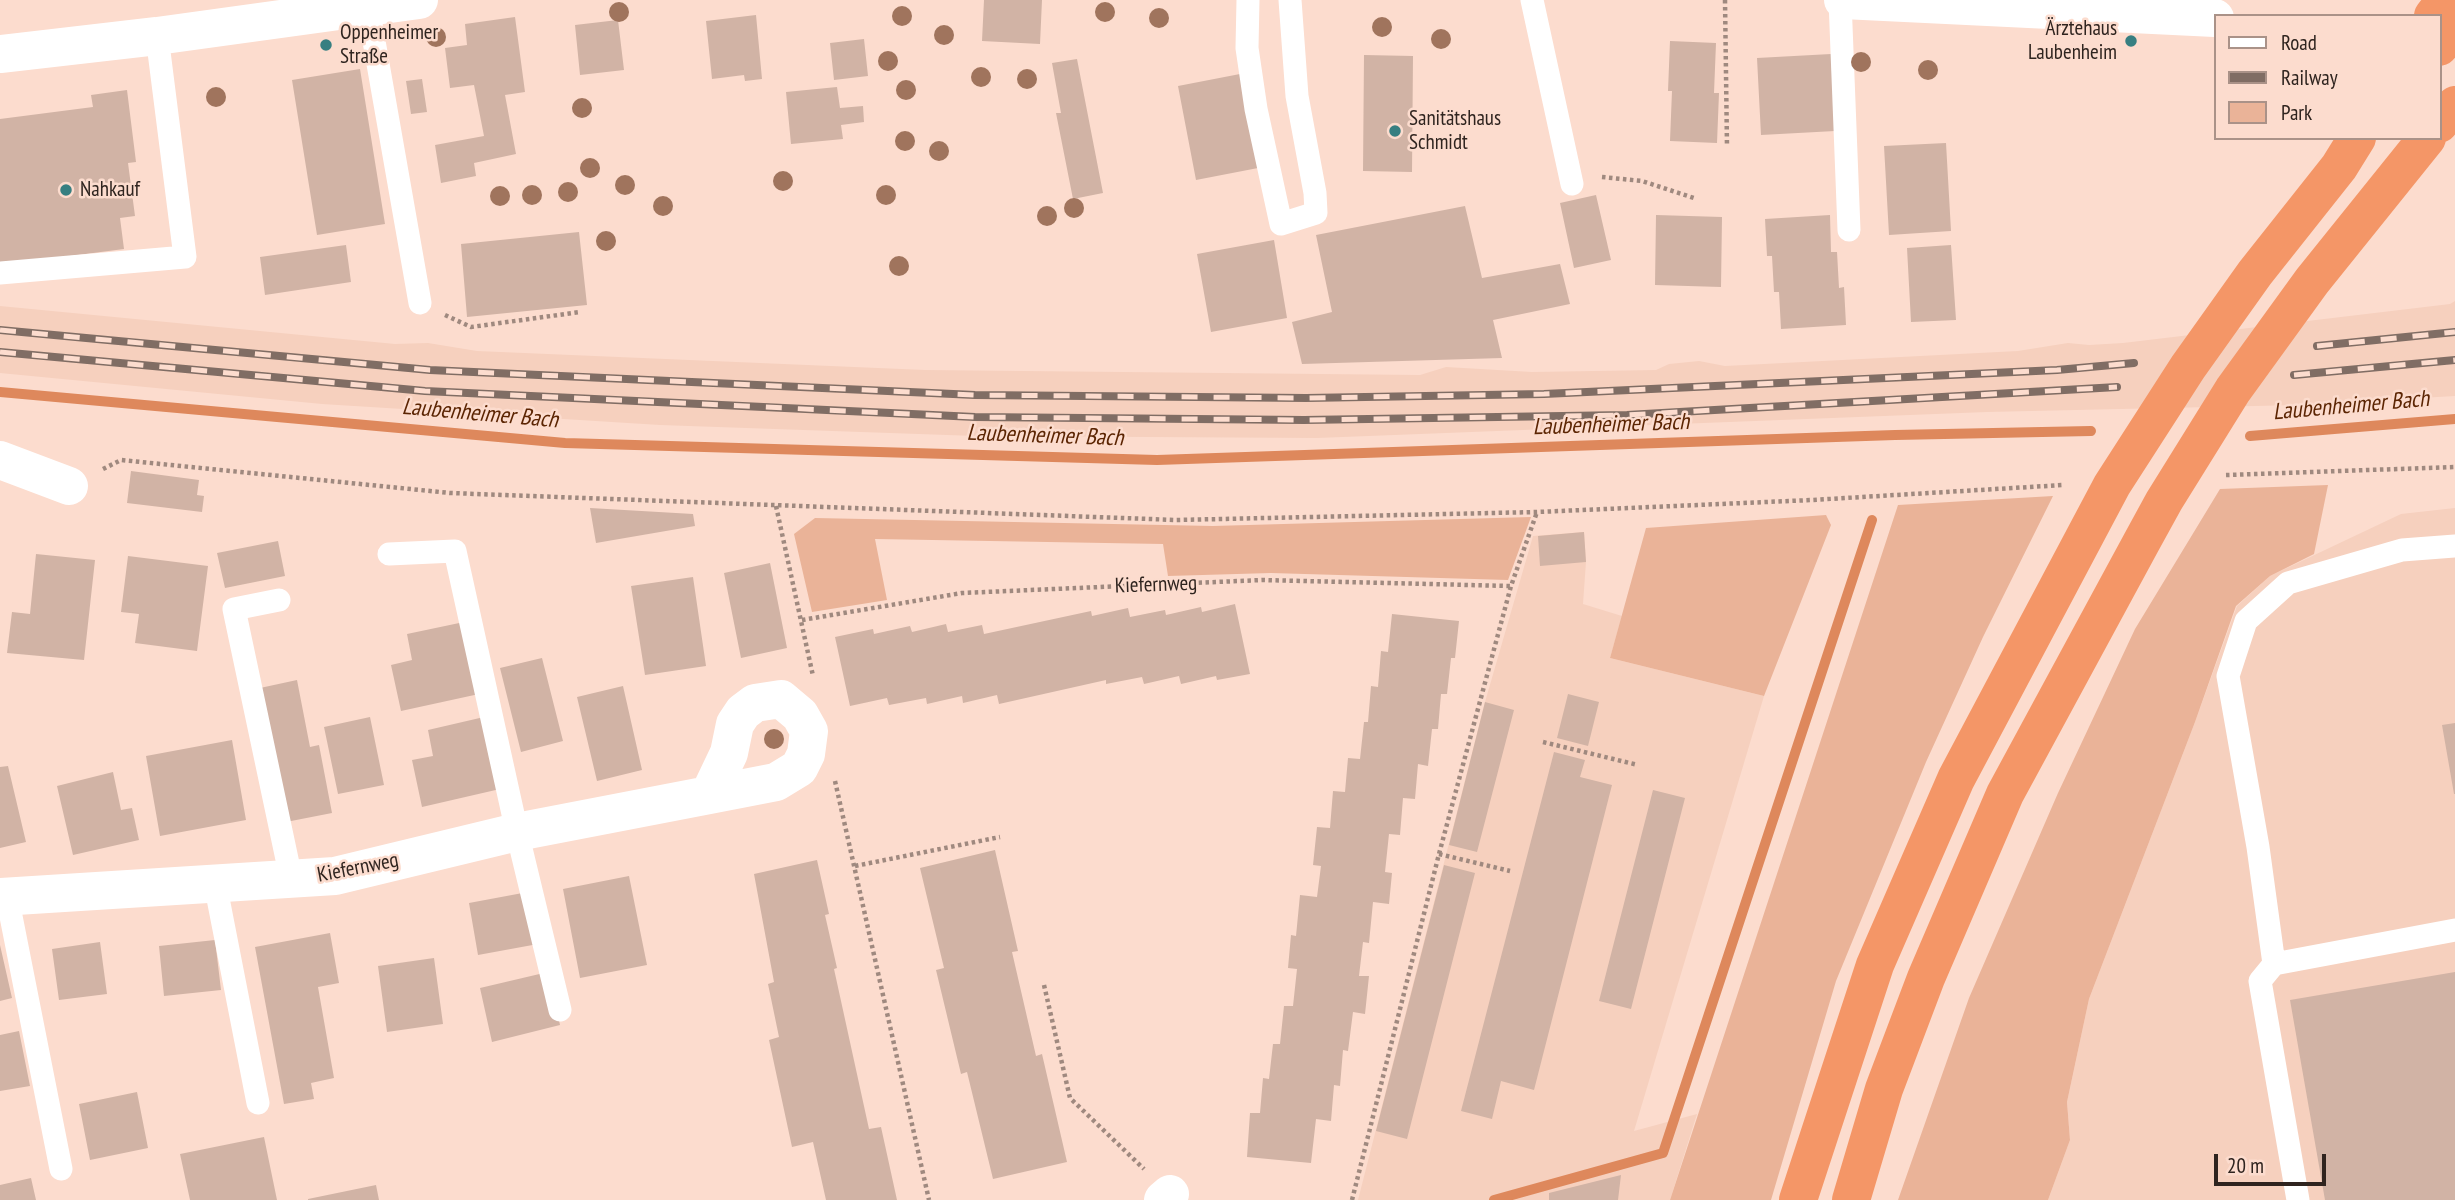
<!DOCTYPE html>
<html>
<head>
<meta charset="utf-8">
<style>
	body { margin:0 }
	#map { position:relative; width:2455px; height:1200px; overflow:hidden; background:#fcdcce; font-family:"PT Sans Narrow",sans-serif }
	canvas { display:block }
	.legend { position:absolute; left:2214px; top:14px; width:228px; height:126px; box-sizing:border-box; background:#fcdcce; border:2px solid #aa9288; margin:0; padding:9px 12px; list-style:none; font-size:21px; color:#2f241f }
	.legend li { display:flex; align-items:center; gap:14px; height:35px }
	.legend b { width:35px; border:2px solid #aa9288 }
	.scale { position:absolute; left:2214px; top:1154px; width:112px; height:32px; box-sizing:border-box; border:4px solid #2f241f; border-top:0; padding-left:9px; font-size:21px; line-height:24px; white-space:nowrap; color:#2f241f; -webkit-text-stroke:5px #fcdcce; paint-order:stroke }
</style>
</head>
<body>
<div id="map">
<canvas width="2455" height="1200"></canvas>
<ul class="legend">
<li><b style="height:9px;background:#fff"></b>Road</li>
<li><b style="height:9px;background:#806d64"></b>Railway</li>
<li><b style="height:19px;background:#eab398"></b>Park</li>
</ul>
<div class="scale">20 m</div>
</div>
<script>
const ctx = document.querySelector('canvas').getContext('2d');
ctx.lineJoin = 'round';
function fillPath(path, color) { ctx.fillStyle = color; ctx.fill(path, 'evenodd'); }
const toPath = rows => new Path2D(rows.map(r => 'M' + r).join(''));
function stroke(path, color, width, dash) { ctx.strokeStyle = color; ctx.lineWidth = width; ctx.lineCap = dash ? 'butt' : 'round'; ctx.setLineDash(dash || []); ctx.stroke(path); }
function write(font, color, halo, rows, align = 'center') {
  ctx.font = font + ' "PT Sans Narrow",sans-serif'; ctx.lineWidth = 5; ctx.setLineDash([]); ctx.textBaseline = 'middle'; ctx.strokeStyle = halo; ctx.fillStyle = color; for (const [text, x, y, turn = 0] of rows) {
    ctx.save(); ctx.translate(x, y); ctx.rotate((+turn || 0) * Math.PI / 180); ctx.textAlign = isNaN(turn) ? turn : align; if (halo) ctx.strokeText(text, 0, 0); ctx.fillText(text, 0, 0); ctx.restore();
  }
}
fillPath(toPath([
	[2455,301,2455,396,2299,405,1987,412,1317,438,976,436,660,425,322,404,0,373,0,306,395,344,428,343,477,351,925,370,1420,375,1446,367,1532,372,1656,370,1669,364,1699,361,1725,366,2018,351,2068,343,2089,345,2123,343,2450,304],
	[2455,508,2455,1200,2048,1200,2070,1140,2067,1102,2089,999,2195,722,2237,606,2270,576,2401,514],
	[1584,532,1586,562,1583,604,1622,616,1610,658,1764,696,1634,1131,1697,1114,1670,1200,1358,1200,1485,702,1533,536]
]), '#f6d0be');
fillPath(toPath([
	[2328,485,2314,554,2270,576,2236,606,2195,722,2089,999,2067,1102,2070,1140,2048,1200,1898,1200,1969,998,2058,793,2135,629,2220,489],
	[2053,496,1983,637,1926,762,1836,981,1771,1200,1670,1200,1898,505],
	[1826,515,1831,525,1764,696,1610,658,1646,528],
	[1531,517,1508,580,1271,573,1168,576,1163,544,875,539,887,600,812,612,794,534,815,518,1213,526]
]), '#eab398');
stroke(toPath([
	[0,392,565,443,1157,460,1895,435,2091,431],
	[2250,436,2455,419],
	[1494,1200,1663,1153,1872,520]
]), '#de885c', 10);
fillPath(toPath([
	[984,0,1042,0,1040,44,982,41],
	[756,15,762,79,745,81,744,75,712,79,706,21],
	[515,17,525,92,505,95,516,154,474,163,476,176,441,183,435,145,484,136,474,85,450,88,445,48,467,45,465,24],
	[618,20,624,70,580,75,575,25],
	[864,39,868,76,834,80,830,43],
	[1670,41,1716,43,1714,93,1719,93,1717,143,1670,141,1672,91,1668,91],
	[1831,54,1835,131,1761,135,1757,58],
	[1364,55,1413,56,1412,172,1363,171],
	[1077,59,1103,193,1073,199,1056,113,1061,113,1052,63],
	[360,69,385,224,317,235,292,80],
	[1240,74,1258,168,1196,180,1178,86],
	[422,79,427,112,411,114,406,81],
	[837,87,840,108,863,106,864,122,841,125,843,139,791,144,786,92],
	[127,90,136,162,128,163,135,216,120,218,124,249,0,265,0,119,93,107,91,95],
	[1946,143,1951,231,1889,235,1884,146],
	[1596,195,1611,260,1574,268,1560,203],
	[1465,206,1482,278,1560,264,1570,304,1493,320,1502,358,1302,364,1292,322,1332,312,1316,235],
	[1656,215,1722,217,1721,287,1655,285],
	[1830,215,1831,252,1837,252,1839,288,1844,287,1846,325,1781,329,1779,292,1774,292,1772,256,1767,256,1765,219],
	[579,232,587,305,467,317,461,244],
	[1274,240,1287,318,1211,332,1197,254],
	[346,245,351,282,265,295,260,257],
	[1951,245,1956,320,1911,322,1907,248],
	[131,471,199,480,197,495,204,496,202,512,127,503],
	[590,508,693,514,695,526,596,543],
	[1584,532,1586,562,1540,566,1538,536],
	[278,541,285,576,225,588,217,553],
	[36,554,95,560,84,660,7,653,12,612,30,614],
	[128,556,208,566,197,651,135,643,139,614,121,612],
	[770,563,787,648,741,658,724,573],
	[693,577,706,666,645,675,631,586],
	[1235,604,1250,674,1217,680,1216,676,1181,684,1179,676,1144,684,1142,677,1106,684,1106,680,999,704,997,695,963,703,962,696,927,704,926,698,889,705,887,698,850,706,835,637,873,629,874,634,910,626,912,632,946,624,948,632,982,625,984,634,1091,611,1092,616,1128,608,1130,617,1165,610,1166,615,1201,607,1202,612],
	[1392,614,1459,621,1455,658,1451,658,1447,694,1441,694,1438,729,1432,729,1428,766,1418,764,1415,799,1403,798,1400,835,1389,834,1385,872,1392,873,1389,904,1373,902,1369,943,1363,942,1359,976,1369,976,1365,1014,1353,1012,1348,1051,1343,1050,1340,1086,1334,1085,1331,1121,1316,1119,1311,1163,1247,1157,1250,1113,1260,1113,1263,1078,1269,1079,1273,1044,1280,1044,1284,1006,1293,1006,1297,969,1288,968,1291,935,1296,936,1300,895,1317,897,1321,866,1313,865,1317,827,1330,828,1333,791,1345,792,1348,758,1360,759,1364,722,1368,722,1371,686,1378,687,1381,651,1388,652],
	[464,622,479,694,401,711,391,665,412,660,407,634],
	[542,658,563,741,521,752,500,668],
	[297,680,310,747,319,745,332,813,286,822,260,688],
	[623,686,642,770,597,781,577,697],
	[1568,694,1599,702,1588,746,1557,738],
	[1485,702,1514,710,1477,852,1449,845],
	[370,717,384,785,338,794,324,727],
	[484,717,500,789,422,807,412,760,433,756,428,730],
	[2455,723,2455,794,2454,794,2442,725],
	[232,740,246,820,160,836,146,756],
	[1554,752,1585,760,1580,777,1612,785,1534,1090,1501,1081,1492,1119,1461,1111],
	[8,766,26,842,0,848,0,767],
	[113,772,121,810,132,808,139,840,73,855,57,786],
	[1653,790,1685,798,1631,1009,1599,1001],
	[995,850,1018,951,1012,952,1036,1056,1042,1054,1067,1162,993,1179,967,1072,961,1074,936,970,944,968,920,868],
	[817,860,829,914,825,915,837,968,834,969,869,1129,881,1127,897,1200,826,1200,813,1142,792,1147,769,1040,779,1037,768,984,774,982,754,874],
	[1444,865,1475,873,1407,1139,1376,1131],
	[629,876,647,965,580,978,563,889],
	[528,892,538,944,478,955,469,903],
	[330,933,339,983,318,987,334,1078,311,1083,314,1099,284,1104,255,947],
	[215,940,221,990,164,996,159,946],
	[100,942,107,994,59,1000,52,949],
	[0,945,12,998,0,1001],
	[434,958,443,1024,387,1032,378,966],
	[548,972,560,1025,492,1042,480,988],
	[2455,972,2455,1200,2325,1200,2290,1000],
	[19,1031,30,1086,0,1091,0,1035],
	[137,1092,148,1148,90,1160,79,1104],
	[264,1137,277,1200,190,1200,180,1154],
	[1621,1175,1618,1200,1549,1200,1549,1193],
	[31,1178,36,1200,0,1200,0,1185],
	[376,1185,379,1200,308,1200,308,1199]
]), '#d1b3a5');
stroke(toPath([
	[1725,0,1727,147],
	[1602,177,1642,181,1694,198],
	[445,315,471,327,580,312],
	[103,469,121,460,450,493,1176,520,1537,512,1812,500,2063,485],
	[2226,475,2455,467],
	[776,506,813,676],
	[802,620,962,593,1262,580,1511,586],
	[1543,742,1638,765],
	[835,781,929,1200],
	[1439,854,1510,871],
	[855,866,1000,837],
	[1044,985,1070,1098,1144,1169],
	[1352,1200,1439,854,1511,586,1537,512]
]), '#9f897f', 4.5, [3.5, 3.5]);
stroke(toPath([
	[1248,0,1247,48,1256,109,1281,224,1316,213,1315,193,1297,96,1290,0],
	[1532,0,1572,184],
	[1840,0,1849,230],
	[368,7,420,303],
	[0,273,185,257,157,36],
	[2455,546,2402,550,2288,583,2246,621,2228,676,2258,847,2274,964,2455,930],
	[389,554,455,551,517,832,560,1010],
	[279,600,234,609,291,878],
	[215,883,258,1103],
	[7,896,61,1169],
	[2274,964,2260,981,2298,1200]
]), '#fff', 23);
stroke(toPath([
	[0,460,69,486],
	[0,897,335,876,517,832,709,795,776,782,799,768,806,754,809,731,800,715,781,699,755,703,743,712,735,724,729,753,709,795],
	[1163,1200,1170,1194]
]), '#fff', 38);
stroke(toPath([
	[1843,0,2215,18],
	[0,54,157,36,419,0]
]), '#fff', 38);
stroke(toPath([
	[2433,16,2445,0],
	[2439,47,2455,31],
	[2439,124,2455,105],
	[1798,1200,1875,965,1956,779,2112,485,2188,367,2255,273,2339,167,2357,138],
	[1851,1200,1884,1089,1926,978,2005,794,2141,543,2164,501,2233,390,2312,281,2427,138]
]), '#f49667', 38);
const rail = toPath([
	[0,330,430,370,975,395,1306,398,1544,394,2057,370,2134,363],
	[2317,346,2455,332],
	[0,352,425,391,975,417,1304,420,1627,415,2117,387],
	[2294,375,2455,360]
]);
stroke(rail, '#806d64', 8);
stroke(rail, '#fcdcce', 5, [16]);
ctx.fillStyle = '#a0745d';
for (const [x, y] of [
	[619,12],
	[1105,12],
	[902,16],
	[1159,18],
	[1382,27],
	[944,35],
	[436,37],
	[1441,39],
	[888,61],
	[1861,62],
	[1928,70],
	[981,77],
	[1027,79],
	[906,90],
	[216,97],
	[582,108],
	[905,141],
	[939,151],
	[590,168],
	[783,181],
	[625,185],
	[568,192],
	[532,195],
	[886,195],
	[500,196],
	[663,206],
	[1074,208],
	[1047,216],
	[606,241],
	[899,266],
	[774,739]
]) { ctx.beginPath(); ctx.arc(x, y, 10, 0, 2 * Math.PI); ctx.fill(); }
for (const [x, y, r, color] of [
	[2131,41,7,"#377f81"],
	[326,45,7,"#377f81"],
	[1395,131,7,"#377f81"],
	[66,190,7,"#377f81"]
]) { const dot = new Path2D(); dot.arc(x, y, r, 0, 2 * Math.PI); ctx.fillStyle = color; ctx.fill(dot); stroke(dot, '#fcdcce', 2.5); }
write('21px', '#2f241f', '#fcdcce', [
	["Ärztehaus",2117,29,"right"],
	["Laubenheim",2117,53,"right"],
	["Oppenheimer",340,33],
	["Straße",340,57],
	["Sanitätshaus",1409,119],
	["Schmidt",1409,143],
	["Nahkauf",80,190]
], 'left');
write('21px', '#2f241f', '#fcdcce', [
	["Kiefernweg",1156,585,-2],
	["Kiefernweg",358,868,-11]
]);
write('italic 23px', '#5c2503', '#fcdcce', [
	["Laubenheimer Bach",2351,406,-5],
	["Laubenheimer Bach",480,414,5],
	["Laubenheimer Bach",1611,425,-2],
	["Laubenheimer Bach",1045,436,2]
]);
</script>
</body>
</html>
